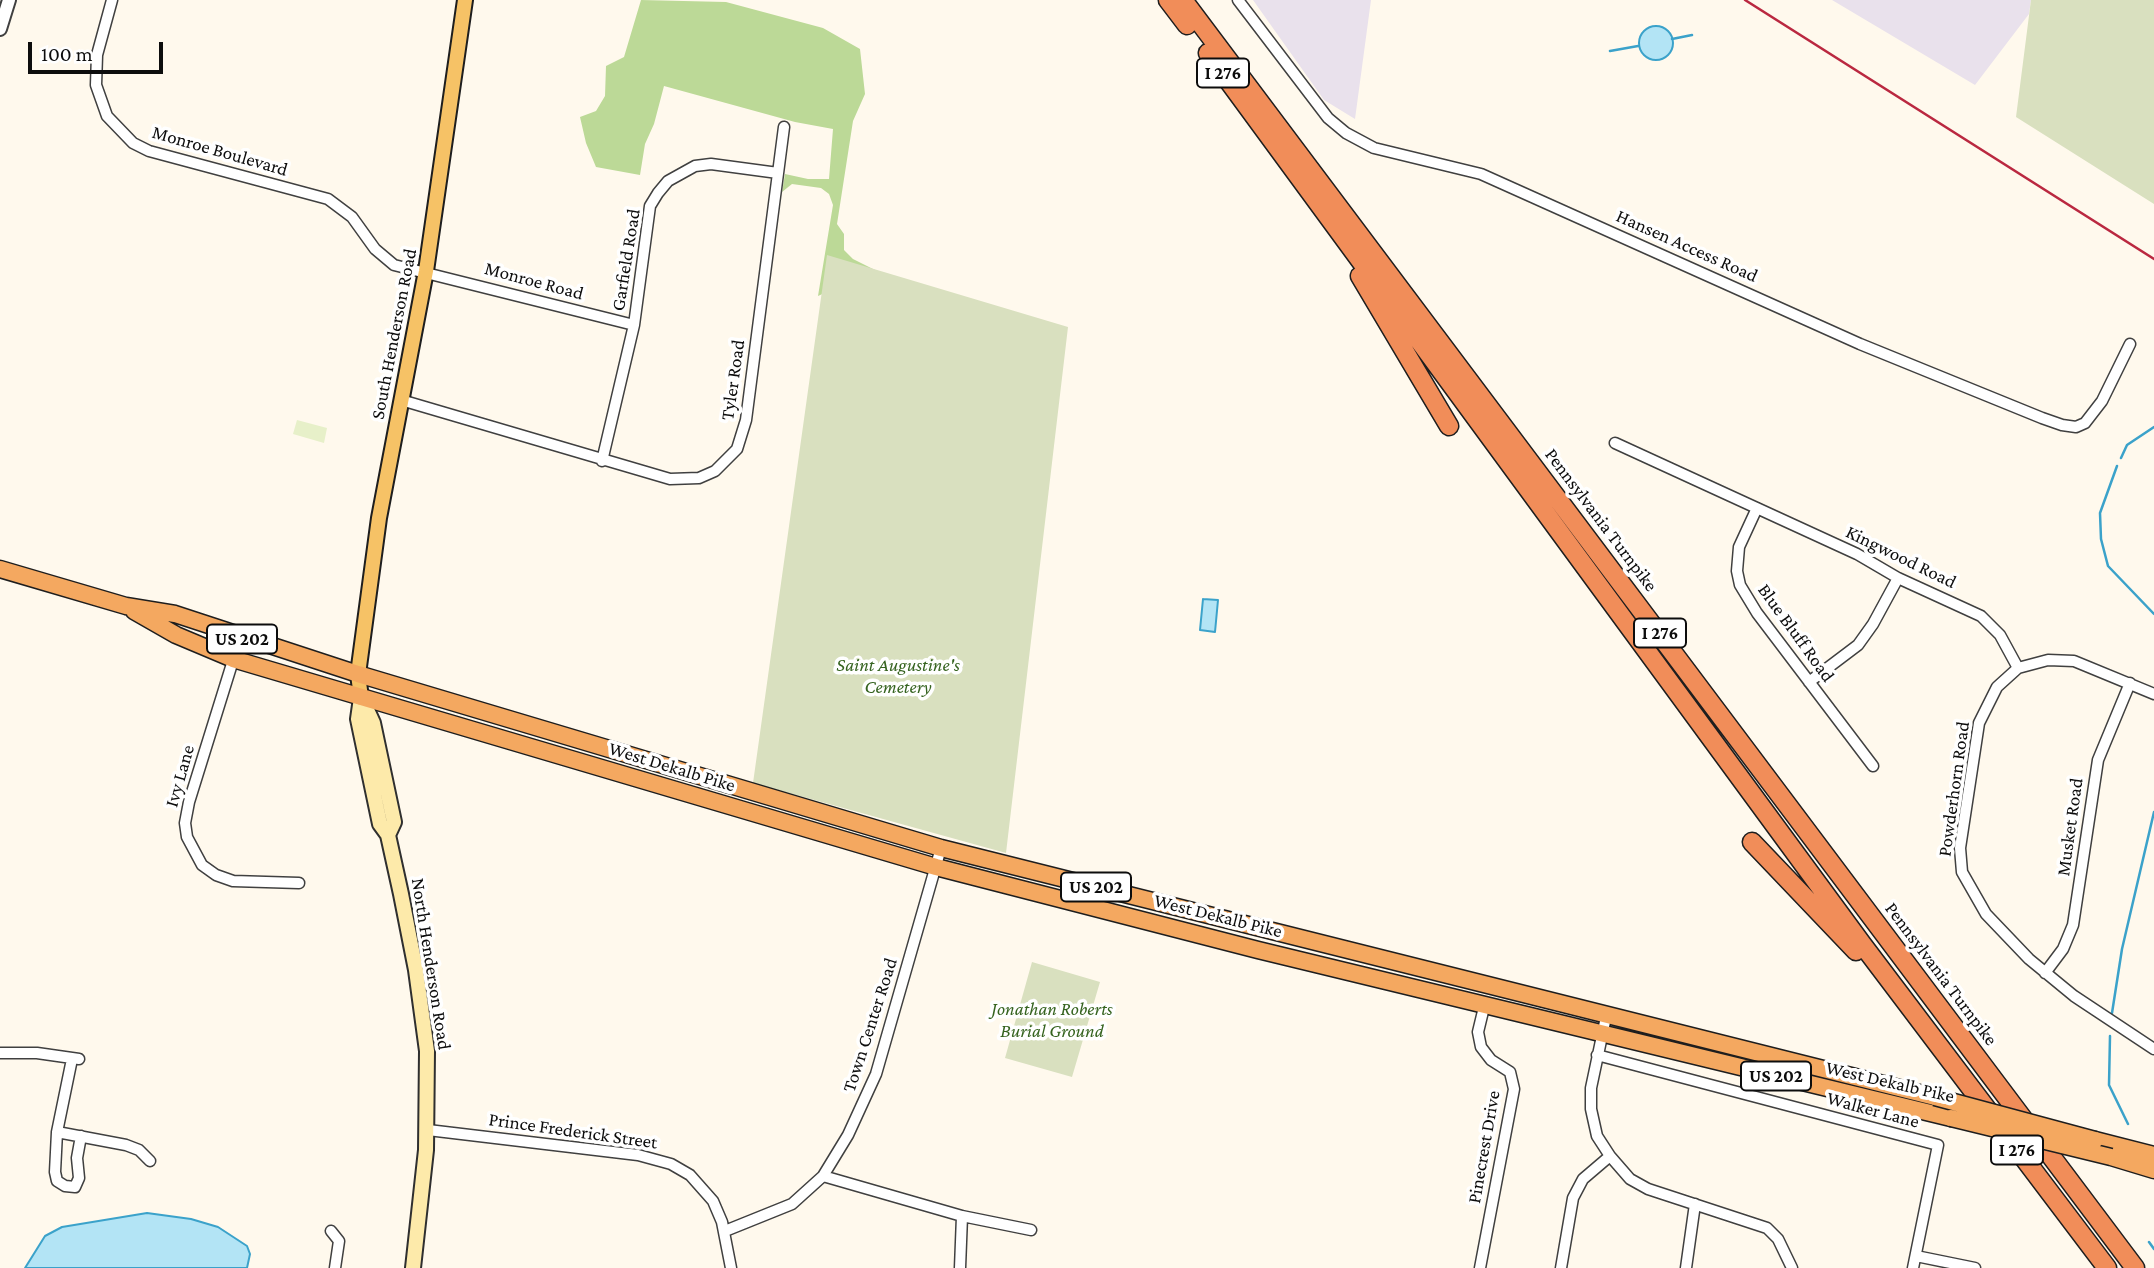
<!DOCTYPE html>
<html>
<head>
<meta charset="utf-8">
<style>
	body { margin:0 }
	#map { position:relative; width:2154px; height:1268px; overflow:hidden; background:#fff9ed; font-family:"Crimson Pro",serif }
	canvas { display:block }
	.scale { position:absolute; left:28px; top:42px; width:135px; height:32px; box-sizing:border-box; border:4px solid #0d0d0d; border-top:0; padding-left:9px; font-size:21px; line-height:24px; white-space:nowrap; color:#0d0d0d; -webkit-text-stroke:5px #fff; paint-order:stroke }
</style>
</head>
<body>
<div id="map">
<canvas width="2154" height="1268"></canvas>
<div class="scale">100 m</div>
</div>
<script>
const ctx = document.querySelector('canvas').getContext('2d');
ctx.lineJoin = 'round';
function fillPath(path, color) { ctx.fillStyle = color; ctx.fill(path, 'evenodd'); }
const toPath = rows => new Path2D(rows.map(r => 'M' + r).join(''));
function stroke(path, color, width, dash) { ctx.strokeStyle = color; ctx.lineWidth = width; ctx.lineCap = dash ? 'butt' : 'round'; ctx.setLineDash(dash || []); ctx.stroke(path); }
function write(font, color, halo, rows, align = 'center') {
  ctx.font = font + ' "Crimson Pro",serif'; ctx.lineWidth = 7; ctx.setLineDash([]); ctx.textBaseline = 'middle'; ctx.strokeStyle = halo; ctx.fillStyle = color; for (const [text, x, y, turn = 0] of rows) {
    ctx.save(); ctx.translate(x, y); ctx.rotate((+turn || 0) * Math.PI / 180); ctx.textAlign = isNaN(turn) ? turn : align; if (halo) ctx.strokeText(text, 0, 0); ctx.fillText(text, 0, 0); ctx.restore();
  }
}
fillPath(toPath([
	[1253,0,1371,0,1355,119,1324,100],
	[1832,0,2031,0,2029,14,1975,85]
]), '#e9e1ec');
fillPath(toPath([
	[641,0,726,2,823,28,860,49,865,94,853,121,837,224,844,234,844,250,853,259,875,270,818,296,833,205,829,194,821,188,792,184,782,192,785,174,808,179,829,179,833,129,795,122,664,86,654,124,645,144,640,175,596,167,586,143,580,117,596,111,605,96,606,66,624,57]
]), '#bcd997');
fillPath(toPath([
	[2031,0,2154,0,2154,204,2016,117],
	[827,255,1068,327,1006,853,753,783],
	[1032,962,1100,982,1072,1077,1005,1058]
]), '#d9e0bf');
fillPath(toPath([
	[297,420,327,428,324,443,293,434]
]), '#e7f0c9');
const water = toPath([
	'1639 43a17 17 0 1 1 34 0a17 17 0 1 1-34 0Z',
	[1203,599,1218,600,1215,632,1200,630,1203,599],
	[147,1213,191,1219,218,1227,247,1246,250,1254,247,1268,25,1268,45,1236,62,1227,147,1213]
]);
fillPath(water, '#b3e4f5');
stroke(water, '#3ba2ca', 2);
stroke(toPath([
	[1672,39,1692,35],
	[1610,51,1638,46],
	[2121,458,2127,445,2154,427],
	[2117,466,2100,513,2101,539,2108,566,2154,614],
	[2112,1013,2122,949,2154,812],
	[2110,1036,2109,1085,2128,1124],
	[2149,1242,2154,1249]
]), '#3ba2ca', 2.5);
const minor = toPath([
	[112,0,97,55,96,85,107,116,133,143,149,151,328,199,352,217,375,249,394,265,634,325],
	[1238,0,1328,118,1346,133,1374,148,1481,174,1860,344,2042,418,2062,425,2076,427,2085,423,2102,401,2130,344],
	[401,400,670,479,699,478,715,471,737,449,746,420,784,127],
	[1615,443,1857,554,1898,578,1981,616,2000,635,2018,668,2048,660,2074,661,2154,694],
	[602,461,634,325,650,206,658,193,668,181,695,166,711,164,778,173],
	[1757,508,1739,547,1737,571,1740,585,1757,613,1873,766],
	[240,638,189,802,185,823,187,837,202,865,216,875,233,881,299,883],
	[2018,668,1997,687,1979,723,1960,848,1962,872,1986,914,2029,959,2074,996,2154,1049],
	[1809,682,1858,645,1873,624,1898,578],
	[2045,973,2063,949,2073,925,2098,760,2130,683],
	[1606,1017,1591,1088,1591,1109,1597,1136,1610,1156,1630,1179,1648,1189,1767,1228,1778,1239,1792,1268],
	[0,1053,37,1053,79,1059],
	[1597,1055,1938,1145,1913,1268],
	[72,1059,57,1132,55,1172,57,1181,65,1186,75,1187,79,1178,77,1158,81,1136],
	[428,1130,638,1155,671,1164,690,1175,713,1201,722,1222,731,1268],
	[57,1132,126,1145,139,1150,150,1161],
	[823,1176,962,1216,960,1268],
	[962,1216,1031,1230],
	[331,1231,339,1241,335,1268],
	[725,1231,792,1204,823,1176,848,1135,876,1074,941,848],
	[1916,1256,1975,1268],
	[1480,1268,1514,1089,1510,1072,1491,1060,1481,1047,1478,1032,1485,1003],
	[1561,1268,1573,1198,1583,1179,1610,1156],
	[1686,1268,1695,1204]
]);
const tertiary = toPath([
	[0,29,9,0]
]);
const secondary = toPath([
	[361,698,358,719,380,824,388,835,401,894,416,970,427,1051,426,1150,413,1268],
	[362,699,373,723,394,822,388,835]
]);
const primary = toPath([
	[361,698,358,674,379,518,426,271,465,0]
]);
const trunk = toPath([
	[0,569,126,606,175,614,358,674,941,848,1935,1097],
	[134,611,176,635,233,659,936,867,1258,950,1951,1118],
	[2095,1140,2154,1155],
	[2111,1157,2154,1170]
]);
const motorway = toPath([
	[1168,0,1187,25],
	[1183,0,2135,1268],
	[1208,53,1862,944,2107,1268],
	[1360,276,1449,426],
	[1752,842,1856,951]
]);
stroke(minor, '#404040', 13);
stroke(tertiary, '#404040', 16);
stroke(secondary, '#2f2f2f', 18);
stroke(primary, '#1e1e1e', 18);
stroke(trunk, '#1e1e1e', 19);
stroke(motorway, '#1e1e1e', 21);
stroke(minor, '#fff', 10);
stroke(tertiary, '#fff', 12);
stroke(secondary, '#fdeaaa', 14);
stroke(primary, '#f6c266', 14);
stroke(trunk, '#f4a860', 16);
stroke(motorway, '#f18d59', 18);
stroke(toPath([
	[1745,0,2154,259]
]), '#ba2840', 2.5);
const trunkBridge = toPath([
	[1935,1097,2095,1140],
	[1951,1118,2111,1157]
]);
stroke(trunkBridge, '#1e1e1e', 19, []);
stroke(trunkBridge, '#f4a860', 16);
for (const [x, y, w] of [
	[1223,73,52],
	[1660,633,52],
	[242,639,70],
	[1096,887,70],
	[1776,1076,70],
	[2017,1150,52]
]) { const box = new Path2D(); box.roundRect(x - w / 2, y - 14.5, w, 29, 5); ctx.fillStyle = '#fff'; ctx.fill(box); stroke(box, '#0d0d0d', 2); }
write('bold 18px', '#0d0d0d', null, [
	["I 276",1223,73],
	["I 276",1660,633],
	["US 202",242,639],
	["US 202",1096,887],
	["US 202",1776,1076],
	["I 276",2017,1150]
]);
write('19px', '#0d0d0d', '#fff', [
	["Monroe Boulevard",220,151,16],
	["Hansen Access Road",1687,246,24],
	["Garfield Road",626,260,-81],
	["Monroe Road",534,281,15],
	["South Henderson Road",394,334,-79],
	["Tyler Road",733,380,-82],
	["Pennsylvania Turnpike",1601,520,53],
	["Kingwood Road",1901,557,26],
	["Blue Bluff Road",1796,633,54],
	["West Dekalb Pike",672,767,17],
	["Ivy Lane",180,776,-74],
	["Powderhorn Road",1954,789,-82],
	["Musket Road",2070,827,-82],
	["West Dekalb Pike",1218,916,14],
	["North Henderson Road",431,964,81],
	["Pennsylvania Turnpike",1941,974,53],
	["Town Center Road",870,1025,-72],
	["West Dekalb Pike",1890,1082,13],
	["Walker Lane",1873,1110,15],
	["Prince Frederick Street",573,1131,8],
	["Pinecrest Drive",1484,1147,-80]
]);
write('italic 19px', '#35631f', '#fff', [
	["Saint Augustine's",898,665],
	["Cemetery",898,687],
	["Jonathan Roberts",1052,1009],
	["Burial Ground",1052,1031]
]);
</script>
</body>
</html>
